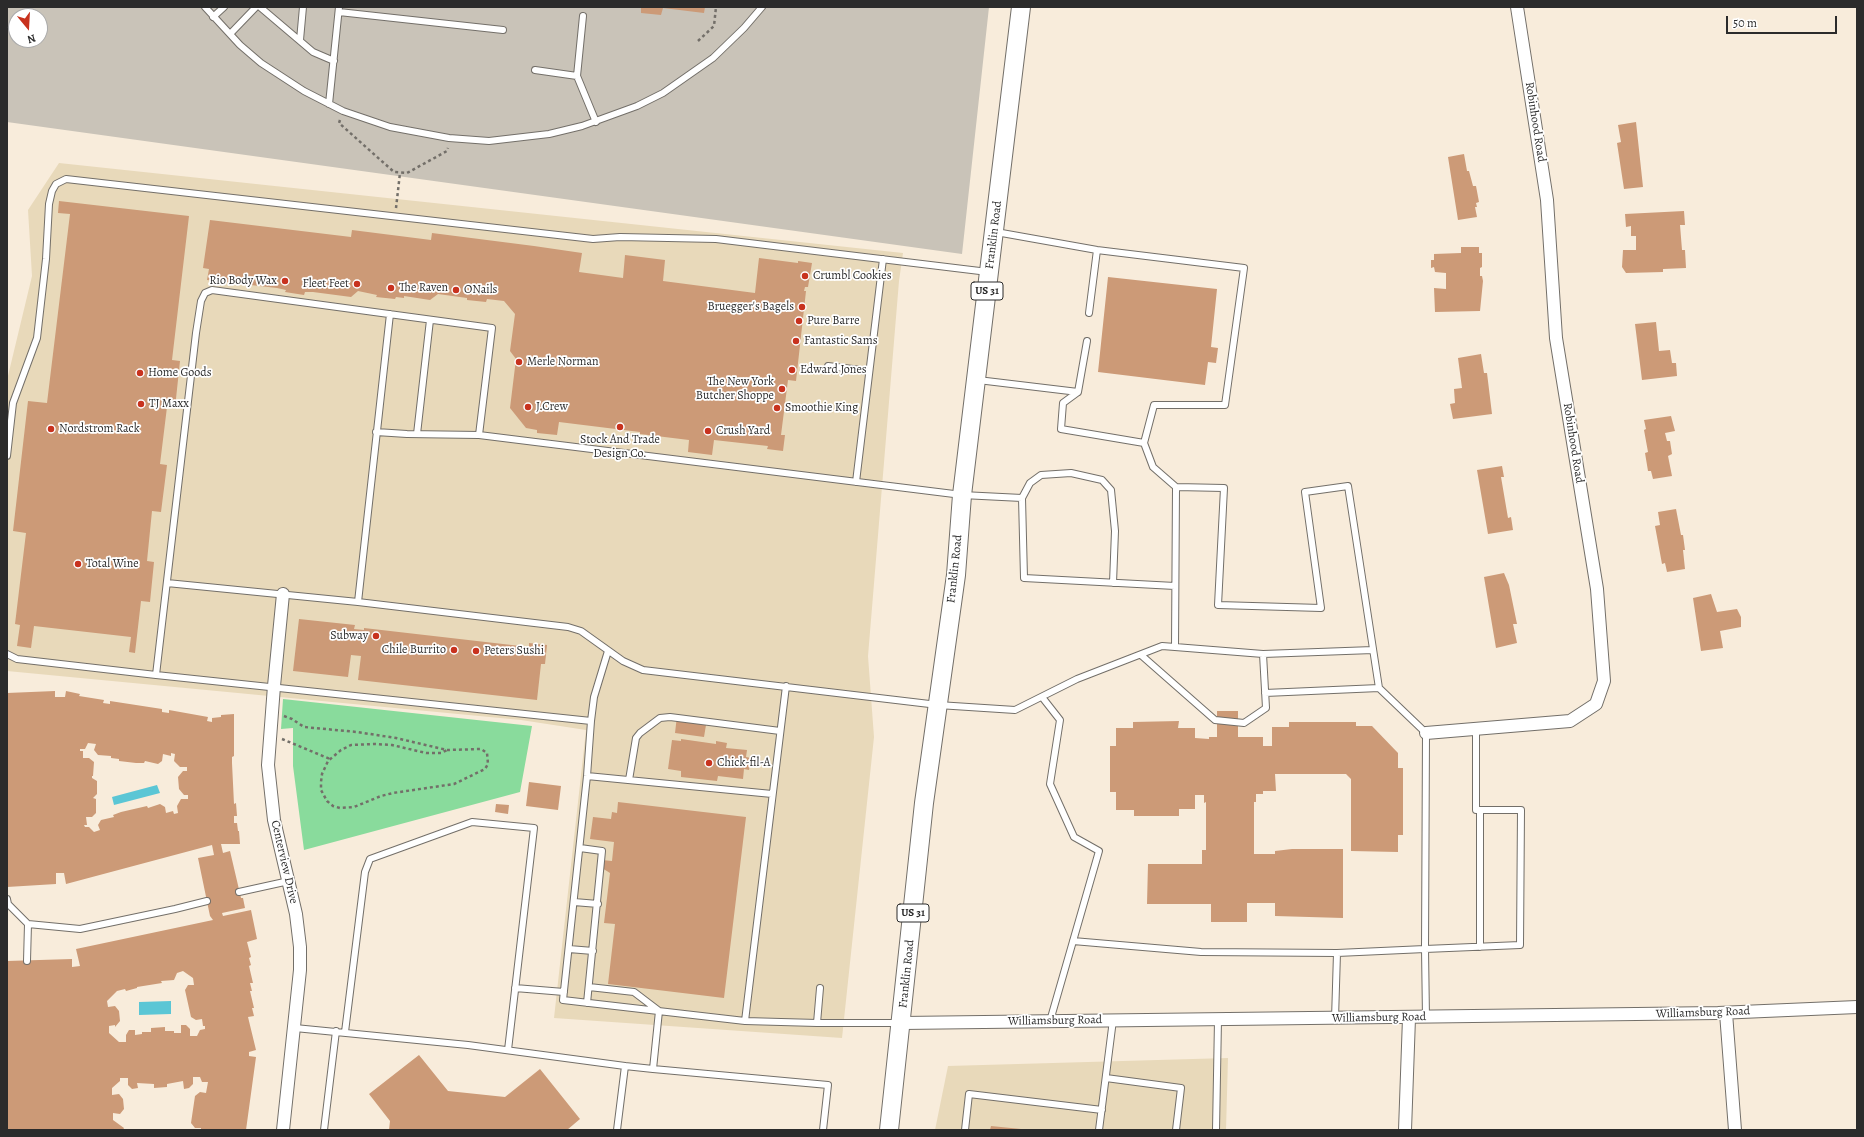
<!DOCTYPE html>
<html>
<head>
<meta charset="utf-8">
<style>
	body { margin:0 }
	#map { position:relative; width:1864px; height:1137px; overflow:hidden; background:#f8ecdb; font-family:Alegreya,serif }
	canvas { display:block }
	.frame { position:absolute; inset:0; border:8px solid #2b2b2b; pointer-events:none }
	.north { position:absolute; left:8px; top:8px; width:40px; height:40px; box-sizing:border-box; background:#fff; border:1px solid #aaa; border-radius:50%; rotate:162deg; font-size:11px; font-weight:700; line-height:16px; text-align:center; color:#2b2b2b }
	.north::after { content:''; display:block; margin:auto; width:14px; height:18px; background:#c8321e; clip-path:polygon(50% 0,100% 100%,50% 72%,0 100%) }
	.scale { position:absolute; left:1726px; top:16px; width:111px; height:18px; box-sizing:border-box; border:2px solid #2b2b2b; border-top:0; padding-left:5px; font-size:12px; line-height:14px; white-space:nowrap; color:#2b2b2b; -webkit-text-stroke:3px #fff; paint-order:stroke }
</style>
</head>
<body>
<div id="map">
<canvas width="1864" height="1137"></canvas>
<div class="frame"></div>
<div class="north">N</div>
<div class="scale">50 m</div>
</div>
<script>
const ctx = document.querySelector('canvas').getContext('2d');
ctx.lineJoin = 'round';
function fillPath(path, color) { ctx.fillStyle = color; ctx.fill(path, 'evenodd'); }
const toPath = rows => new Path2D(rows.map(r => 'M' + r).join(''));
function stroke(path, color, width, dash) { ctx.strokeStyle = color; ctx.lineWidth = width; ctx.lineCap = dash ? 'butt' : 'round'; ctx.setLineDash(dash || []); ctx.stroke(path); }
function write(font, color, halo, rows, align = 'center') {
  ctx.font = font + ' Alegreya,serif'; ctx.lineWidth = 3.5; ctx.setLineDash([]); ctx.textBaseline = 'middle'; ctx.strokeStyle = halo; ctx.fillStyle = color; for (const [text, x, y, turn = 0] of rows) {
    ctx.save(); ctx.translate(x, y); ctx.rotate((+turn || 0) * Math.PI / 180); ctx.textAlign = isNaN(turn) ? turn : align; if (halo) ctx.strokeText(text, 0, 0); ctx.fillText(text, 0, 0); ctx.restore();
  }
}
fillPath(toPath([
	[59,163,903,253,899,281,868,656,874,737,842,1038,554,1018,586,730,521,720,7,671,7,380,32,276,28,210],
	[1228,1058,1226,1130,935,1130,948,1066]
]), '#e8d9ba');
fillPath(toPath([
	[7,7,989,7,962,254,7,122],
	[16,16,40,16,40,40,16,40]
]), '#c9c3b8');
fillPath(toPath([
	[283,699,532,726,520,792,304,850,293,766,293,728,281,729]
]), '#89db9c');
fillPath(toPath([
	[157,785,160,793,114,805,112,797],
	[171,1001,171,1014,139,1015,139,1002]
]), '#5bc6d5');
fillPath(toPath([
	[641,7,705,7,704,13,663,8,661,15,641,13],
	[1636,122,1643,187,1624,189,1617,143,1621,142,1618,125],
	[1464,154,1467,171,1469,171,1473,186,1476,186,1479,202,1476,203,1477,207,1475,207,1477,217,1458,220,1448,157],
	[59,201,189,216,172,360,180,361,175,408,167,407,160,464,167,465,161,512,152,511,147,561,154,562,150,602,141,601,135,653,129,652,131,637,34,626,31,648,17,646,20,625,15,624,26,533,13,531,28,401,47,403,70,214,58,213],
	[1684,211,1685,225,1680,225,1682,250,1685,250,1686,268,1663,269,1663,272,1626,273,1622,267,1623,250,1636,250,1636,236,1631,236,1631,226,1626,227,1625,214],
	[210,220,351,237,352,230,431,240,432,233,534,246,582,253,579,272,623,278,625,255,665,260,663,281,755,293,759,258,798,263,798,261,812,263,808,287,805,287,804,291,806,291,796,381,788,380,781,435,785,435,783,451,767,449,768,446,714,440,712,455,688,452,689,440,640,434,640,432,559,422,557,435,537,433,537,430,526,428,510,408,516,359,510,351,515,314,504,301,487,299,486,302,467,300,467,298,438,294,430,300,404,296,404,298,396,297,395,299,376,297,377,295,358,291,351,297,313,292,305,292,304,295,285,292,286,290,277,288,207,280,209,269,203,268],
	[1461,247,1479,247,1479,253,1482,253,1482,267,1480,268,1480,276,1482,276,1483,281,1480,311,1435,312,1434,288,1446,289,1446,273,1435,272,1434,267,1431,268,1431,260,1434,260,1434,254,1461,253],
	[1108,277,1217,289,1211,347,1218,348,1216,363,1208,362,1205,385,1098,372],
	[1656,322,1659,351,1670,350,1672,363,1676,363,1677,376,1642,380,1635,324],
	[1481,354,1484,373,1487,373,1492,414,1453,419,1450,404,1455,403,1454,389,1462,388,1458,358],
	[1671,416,1675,431,1665,433,1667,441,1670,441,1672,454,1668,456,1672,476,1653,479,1651,471,1648,471,1645,453,1648,452,1644,430,1646,429,1644,420],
	[1502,466,1504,477,1501,477,1508,518,1511,517,1513,530,1488,534,1477,470],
	[1676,509,1681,535,1683,535,1685,550,1683,550,1685,569,1667,572,1665,563,1662,564,1655,526,1660,525,1658,512],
	[1504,573,1509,585,1517,624,1513,624,1517,643,1496,648,1484,577],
	[1711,594,1717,612,1737,609,1741,617,1741,627,1720,631,1723,648,1701,651,1693,598],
	[299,619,355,625,354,629,364,630,364,628,529,647,529,643,547,645,545,664,541,664,537,700,358,680,361,656,351,655,348,677,293,671],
	[55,691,55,697,65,697,66,691,80,694,79,696,104,700,103,703,110,704,110,701,162,709,162,712,169,713,169,710,208,717,207,721,212,722,212,718,221,717,221,715,234,714,234,756,232,757,232,763,234,804,236,803,237,816,234,816,234,823,237,823,238,831,239,831,240,844,221,844,223,853,230,851,241,898,243,898,245,908,222,913,223,916,251,910,257,939,247,942,251,957,249,958,251,965,249,966,253,983,250,983,252,991,250,991,254,1008,252,1008,254,1016,248,1017,256,1050,249,1052,249,1056,256,1057,246,1130,201,1130,201,1128,195,1128,191,1123,195,1096,200,1092,206,1093,208,1082,202,1082,200,1077,193,1077,193,1084,189,1088,184,1089,183,1081,167,1084,167,1087,154,1088,154,1084,137,1083,138,1088,132,1089,128,1085,128,1078,120,1078,120,1081,112,1088,112,1095,119,1094,123,1099,124,1109,120,1114,113,1113,113,1120,124,1128,123,1130,8,1130,7,961,72,959,72,967,80,966,76,949,213,920,210,916,198,858,214,855,212,845,66,884,64,873,56,873,56,884,7,887,7,693],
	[88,743,96,744,94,750,98,755,111,756,111,758,119,759,119,761,136,763,144,763,145,761,158,764,162,761,163,754,171,756,171,753,175,754,174,761,180,767,187,767,187,771,183,771,178,777,179,789,184,795,188,795,188,799,181,799,177,806,178,813,174,814,173,811,166,813,165,807,160,804,148,808,147,806,121,812,113,815,114,817,101,820,98,825,100,830,94,832,89,827,85,827,84,825,87,825,86,817,92,817,96,813,96,799,93,798,97,794,97,781,92,778,92,776,93,776,94,762,89,758,83,758,83,751,80,751,80,749,85,749],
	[183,971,193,978,194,985,188,985,185,990,191,1017,196,1020,202,1019,203,1026,205,1026,205,1029,200,1030,197,1036,190,1036,190,1029,186,1025,181,1025,181,1033,174,1033,174,1031,165,1031,165,1027,151,1028,151,1032,142,1032,142,1034,135,1035,135,1030,129,1030,126,1035,126,1042,119,1042,109,1033,109,1026,115,1025,115,1027,120,1021,119,1011,115,1006,108,1007,107,1001,117,991,125,989,126,991,137,988,137,987,162,983,161,981,174,980,177,973],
	[1217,711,1238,711,1238,737,1263,737,1263,746,1272,746,1272,727,1289,727,1289,722,1356,722,1356,726,1372,726,1398,753,1398,768,1403,768,1403,835,1398,835,1398,852,1351,851,1351,779,1346,774,1275,774,1276,791,1263,791,1263,794,1256,794,1256,802,1254,802,1254,854,1275,854,1275,851,1292,849,1343,849,1343,918,1275,916,1275,903,1247,903,1247,922,1211,922,1211,904,1147,904,1148,864,1202,864,1202,850,1206,850,1206,802,1204,803,1204,795,1195,795,1195,809,1179,809,1179,816,1134,816,1134,810,1116,810,1116,792,1110,792,1110,746,1116,746,1116,728,1133,728,1133,722,1179,721,1178,728,1195,728,1195,738,1209,739,1209,737,1217,737],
	[677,716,707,719,704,737,675,733],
	[681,739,716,744,716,741,727,743,726,748,747,750,746,757,751,758,749,770,744,769,743,779,718,776,717,781,681,777,681,771,668,769,672,740,681,741],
	[529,782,561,786,558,810,526,806],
	[618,802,746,817,724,998,608,984,615,924,604,923,610,873,602,868,602,860,612,861,614,842,590,839,593,817,611,819,612,812,617,813],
	[496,804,509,805,508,814,495,812],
	[419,1055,448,1091,505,1097,540,1069,580,1119,567,1130,389,1130,390,1121,369,1094],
	[991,1126,1021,1129,1021,1130,990,1130]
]), '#cc9a77');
const service = toPath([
	[205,7,240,45,261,63,304,91,343,111,390,127,449,138,489,141,549,134,582,126,637,106,663,93,713,58,744,28,762,7],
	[260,7,313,52,334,61],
	[339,12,503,30],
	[213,17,224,7],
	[230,34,256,7],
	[300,40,303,7],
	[535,70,577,76,583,16],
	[577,76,596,122],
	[329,104,339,7],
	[996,232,1097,250,1244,268,1225,405,1154,405,1144,443],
	[1089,313,1097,250],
	[828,366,869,371],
	[978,380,1078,392,1063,403,1061,429,1144,443,1153,467,1176,487],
	[1078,392,1087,341],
	[376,432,407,434,479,435,962,495,1022,498,1024,578,1175,586],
	[417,434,430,320],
	[7,456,13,403,37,338,46,259,49,204,52,191,56,184,66,179,593,239,620,237,716,239,988,272],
	[856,482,883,259],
	[1022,498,1030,483,1041,475,1071,473,1102,480,1111,490,1115,531,1113,583],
	[167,583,358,602,568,627,581,631,623,661,643,670,938,705,1015,710,1077,679,1162,646,1175,647,1176,487,1224,488,1218,605,1321,608,1305,492,1348,486,1379,688,1426,733,1425,949,1520,945,1521,810,1476,810,1476,729],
	[358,602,390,314],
	[1175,647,1263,654],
	[608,651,594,697,591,721,587,776,563,1000,745,1021,817,1023,900,1023],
	[7,654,17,659,156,675,591,721],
	[1141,655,1215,720,1244,723,1266,708,1263,654,1373,650],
	[156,675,196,333,201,301,205,293,212,290,492,328,479,435],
	[1265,693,1379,688],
	[1042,697,1060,720,1050,784,1074,837,1099,851,1050,1021],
	[587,776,772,794],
	[629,780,636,738,640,733,660,718,670,717,780,731],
	[580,848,602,851,587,1003],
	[239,892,289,881],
	[7,899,8,904,28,924,80,929,175,909,207,901],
	[574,902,598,904],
	[1073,941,1201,952,1337,953,1335,1019],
	[1480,947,1480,810],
	[569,949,593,951],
	[1337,953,1425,949,1426,1018],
	[27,961,28,924],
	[589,987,634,992,659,1011,653,1069,828,1085,823,1130],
	[515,988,564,992],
	[745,1021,786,686],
	[817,1023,820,988],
	[295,1028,468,1045,625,1066],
	[345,1032,365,872,370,859,472,822,534,828,508,1050],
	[1106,1078,1181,1088,1176,1130],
	[324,1130,336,1031],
	[617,1130,625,1066,653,1069],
	[965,1130,969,1094,1102,1110],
	[1099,1130,1113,1020],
	[1216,1130,1218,1020]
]);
const minor = toPath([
	[1426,733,1570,721,1596,704,1604,681,1597,589,1556,338,1547,200,1517,7],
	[1726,1013,1735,1130],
	[902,1023,1718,1013,1857,1007],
	[283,1130,300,970,300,947,296,914,274,820,268,765,274,686,283,594],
	[1405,1130,1409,1018]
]);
const primary = toPath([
	[889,1130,924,803,956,575,962,495,1021,7]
]);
stroke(service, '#736f69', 8);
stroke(minor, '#736f69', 14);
stroke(primary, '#736f69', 20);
stroke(toPath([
	[698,41,714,26,716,7],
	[340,120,339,123,394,172,407,173,447,151,448,148],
	[396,208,400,173],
	[284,716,292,719,304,727,357,732,396,738,447,750,481,749,487,753,488,764,485,769,454,784,393,793,381,796,354,807,340,808,333,806,327,801,321,790,321,782,322,774,328,761,341,750,351,745,374,744,392,745,426,753,441,753,447,750],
	[282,739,330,759]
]), '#736f69', 2.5, [3, 3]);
stroke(service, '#fff', 6);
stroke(minor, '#fff', 12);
stroke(primary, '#fff', 18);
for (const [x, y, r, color] of [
	[805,276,4,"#c8321e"],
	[285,281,4,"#c8321e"],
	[357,284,4,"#c8321e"],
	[391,288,4,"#c8321e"],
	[456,290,4,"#c8321e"],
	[802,307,4,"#c8321e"],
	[799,321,4,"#c8321e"],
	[796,341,4,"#c8321e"],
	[519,362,4,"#c8321e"],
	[792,370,4,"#c8321e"],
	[140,373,4,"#c8321e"],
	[782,389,4,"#c8321e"],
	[141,404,4,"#c8321e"],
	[528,407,4,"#c8321e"],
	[777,408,4,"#c8321e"],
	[620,427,4,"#c8321e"],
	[51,429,4,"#c8321e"],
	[708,431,4,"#c8321e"],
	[78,564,4,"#c8321e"],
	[376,636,4,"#c8321e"],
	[454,650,4,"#c8321e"],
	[476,651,4,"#c8321e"],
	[709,763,4,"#c8321e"]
]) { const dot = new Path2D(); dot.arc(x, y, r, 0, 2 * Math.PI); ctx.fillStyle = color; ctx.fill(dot); stroke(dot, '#fff', 1.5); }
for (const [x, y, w] of [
	[987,291,32],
	[913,913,32]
]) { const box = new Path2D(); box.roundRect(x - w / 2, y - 9, w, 18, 3); ctx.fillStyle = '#fff'; ctx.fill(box); stroke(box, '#2b2b2b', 1); }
write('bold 11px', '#2b2b2b', null, [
	["US 31",987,291],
	["US 31",913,913]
]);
write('12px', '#2b2b2b', '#fff', [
	["Robinhood Road",1535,122,81],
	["Franklin Road",994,235,-83],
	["Robinhood Road",1573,443,81],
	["Franklin Road",955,569,-84],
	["Centerview Drive",284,862,77],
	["Franklin Road",907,974,-84],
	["Williamsburg Road",1703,1013,-2],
	["Williamsburg Road",1379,1018,-1],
	["Williamsburg Road",1055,1021,-1]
]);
write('12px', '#2b2b2b', '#fff', [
	["Crumbl Cookies",813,276],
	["Rio Body Wax",277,281,"right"],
	["Fleet Feet",349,284,"right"],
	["The Raven",399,288],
	["ONails",464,290],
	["Bruegger's Bagels",794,307,"right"],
	["Pure Barre",807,321],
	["Fantastic Sams",804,341],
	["Merle Norman",527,362],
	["Edward Jones",800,370],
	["Home Goods",148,373],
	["The New York",774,382,"right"],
	["Butcher Shoppe",774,396,"right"],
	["TJ Maxx",149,404],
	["J.Crew",536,407],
	["Smoothie King",785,408],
	["Nordstrom Rack",59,429],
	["Crush Yard",716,431],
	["Stock And Trade",620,440,"center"],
	["Design Co.",620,454,"center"],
	["Total Wine",86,564],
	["Subway",368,636,"right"],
	["Chile Burrito",446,650,"right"],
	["Peters Sushi",484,651],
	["Chick-fil-A",717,763]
], 'left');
</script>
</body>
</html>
